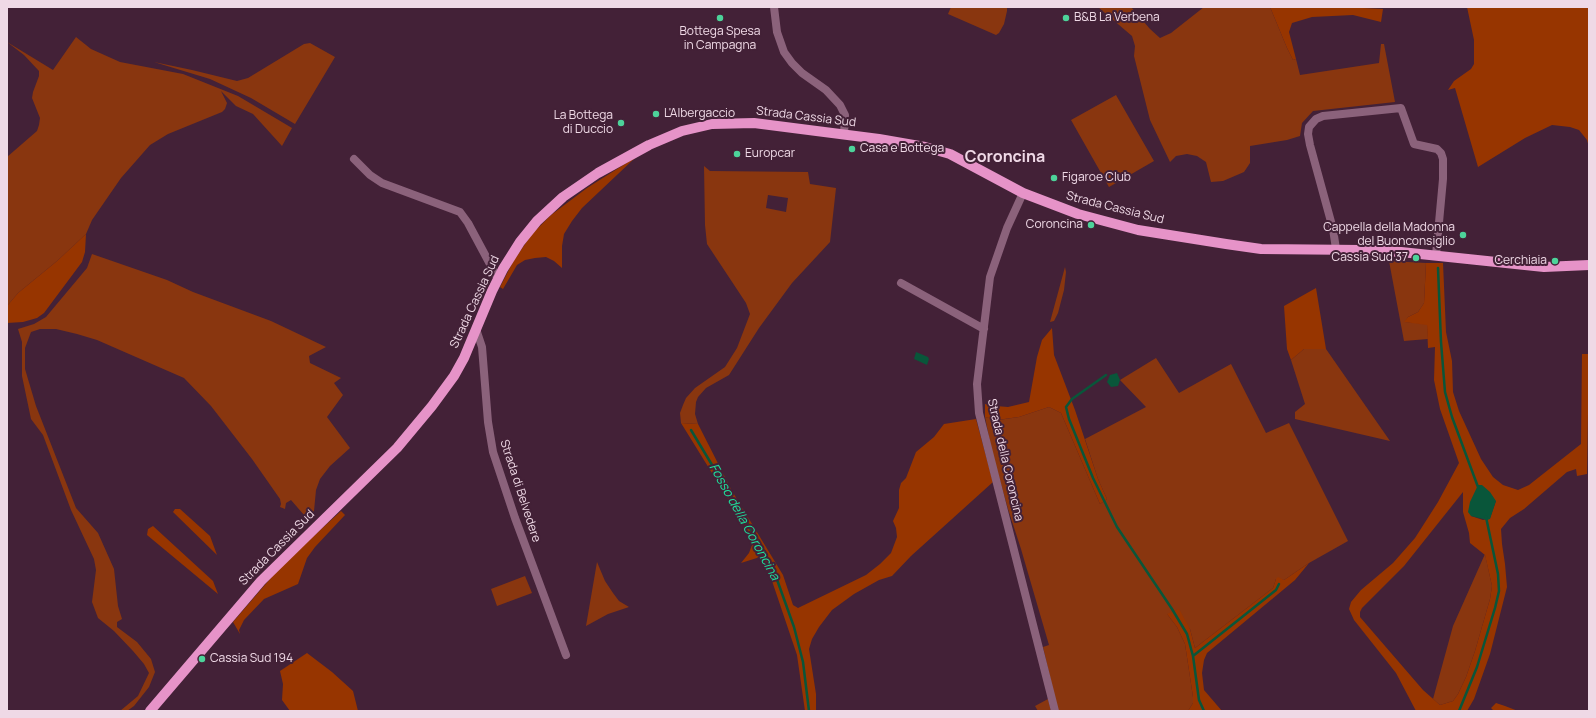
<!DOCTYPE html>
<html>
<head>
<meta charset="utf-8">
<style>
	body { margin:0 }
	#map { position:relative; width:1596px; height:718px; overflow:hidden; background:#432137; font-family:Manrope,sans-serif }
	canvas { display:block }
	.frame { position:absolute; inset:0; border:8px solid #efd9e6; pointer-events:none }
</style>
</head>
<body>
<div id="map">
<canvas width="1596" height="718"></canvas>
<div class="frame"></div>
</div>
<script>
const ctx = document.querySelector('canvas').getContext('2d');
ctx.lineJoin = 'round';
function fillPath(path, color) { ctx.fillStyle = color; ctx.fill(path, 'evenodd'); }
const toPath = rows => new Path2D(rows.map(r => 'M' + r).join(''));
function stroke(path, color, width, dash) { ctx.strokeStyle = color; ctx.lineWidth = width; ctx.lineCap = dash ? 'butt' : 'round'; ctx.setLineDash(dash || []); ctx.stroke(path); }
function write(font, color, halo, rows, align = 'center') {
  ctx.font = font + ' Manrope,sans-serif'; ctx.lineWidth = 4; ctx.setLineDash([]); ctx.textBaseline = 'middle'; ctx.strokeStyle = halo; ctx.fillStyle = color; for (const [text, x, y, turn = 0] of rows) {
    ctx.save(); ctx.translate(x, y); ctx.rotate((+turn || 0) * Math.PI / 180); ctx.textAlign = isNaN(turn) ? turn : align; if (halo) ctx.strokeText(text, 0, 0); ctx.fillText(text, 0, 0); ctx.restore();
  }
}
fillPath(toPath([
	[951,7,1007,7,1007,11,1004,24,999,33,996,35,948,14],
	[1098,7,1131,7,1150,29,1160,38,1171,33,1204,7,1270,7,1287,48,1293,60,1296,59,1300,75,1379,63,1381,44,1384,44,1395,102,1313,111,1302,123,1300,136,1287,140,1250,146,1250,163,1244,172,1223,181,1211,182,1206,162,1197,156,1187,154,1176,156,1170,162,1150,120,1134,56,1135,46,1132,36],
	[76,37,91,49,120,62,183,74,238,96,292,128,282,146,253,114,236,106,221,91,227,103,225,109,222,112,168,134,150,145,121,178,92,220,86,234,57,261,18,293,7,306,7,157,37,131,39,125,40,118,32,98,33,92,39,76,39,71,24,55,7,42,53,70],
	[310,43,335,57,295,124,251,98,210,79,154,62,192,70,237,81,248,78,304,44],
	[1116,95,1154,161,1109,187,1071,120],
	[704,166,710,171,808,172,810,184,836,188,830,242,792,283,759,328,729,375,706,388,698,397,696,402,695,414,698,424,681,423,680,413,683,405,686,398,695,388,725,367,737,348,750,314,746,303,707,244,705,225],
	[768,195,788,198,786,212,766,208],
	[92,254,167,280,193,292,271,321,326,347,309,356,310,363,341,378,334,383,343,395,327,417,350,448,330,466,320,479,316,490,314,511,310,515,304,515,291,500,286,503,285,509,280,507,281,504,280,499,252,459,211,406,184,378,97,340,77,334,56,329,40,329,31,332,25,348,25,369,36,406,76,508,98,533,114,569,118,606,122,619,117,622,117,627,137,642,151,659,155,672,149,687,134,706,127,711,120,711,138,696,149,673,144,664,133,651,114,631,98,618,92,602,96,570,94,559,71,510,43,435,31,419,22,376,22,342,18,329,34,324,46,317,87,268],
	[1389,261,1426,263,1424,303,1418,312,1408,317,1405,322,1427,324,1428,339,1404,341],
	[1065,267,1066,272,1064,290,1058,313,1054,321,1050,322],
	[1304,349,1326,349,1390,441,1295,419,1295,412,1305,404,1291,360],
	[1156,358,1179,393,1231,364,1266,433,1289,423,1348,541,1309,563,1284,580,1276,579,1273,588,1195,648,1190,629,1167,614,1177,627,1185,644,1193,697,1193,703,1188,711,1058,711,1043,647,1049,645,1021,549,1008,509,992,452,985,417,998,420,1019,417,1049,407,1061,413,1100,504,1107,499,1098,479,1085,439,1146,407,1120,380],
	[1485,554,1492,586,1490,599,1475,651,1466,677,1458,694,1453,701,1440,705,1433,699,1453,626],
	[597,562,605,581,613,593,619,601,629,607,608,614,586,626],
	[525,576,532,593,497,606,491,589],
	[1048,699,1051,711,1038,711,1035,706]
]), '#89360f');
fillPath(toPath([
	[1270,7,1343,7,1383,9,1381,22,1353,15,1312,17,1292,23,1289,32,1296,59,1293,60,1287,48],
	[1467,7,1589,7,1589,147,1587,140,1579,130,1570,127,1552,125,1525,138,1478,167,1455,88,1448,90,1454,81,1471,69,1474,64,1474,40],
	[636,157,582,208,572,221,564,234,562,246,562,268,554,261,546,257,535,258,525,260,517,265,503,289,500,287,514,260,532,234,551,215,587,188],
	[86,234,85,252,82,262,44,313,37,318,23,322,7,323,7,306,18,293,57,261],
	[1426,263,1443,263,1446,332,1452,361,1453,392,1459,411,1481,459,1493,477,1503,485,1518,490,1529,485,1581,444,1582,354,1589,354,1587,474,1577,476,1576,469,1567,472,1524,509,1510,518,1501,529,1502,544,1505,564,1507,587,1490,654,1474,699,1467,711,1416,711,1396,673,1354,620,1349,609,1351,602,1361,590,1393,563,1415,538,1438,502,1459,463,1440,409,1434,380,1435,347,1428,348,1427,325,1404,322,1408,317,1418,312,1424,303],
	[1463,492,1463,512,1469,533,1470,543,1485,555,1492,586,1490,599,1475,651,1466,677,1458,694,1453,701,1440,705,1423,690,1366,624,1360,617,1360,612,1362,608,1404,566],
	[1496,501,1490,518,1483,520,1471,516],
	[1316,288,1326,349,1304,349,1291,360,1287,349,1284,306],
	[1052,328,1054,355,1075,410,1098,479,1107,499,1100,504,1061,413,1049,407,1019,417,997,420,985,417,985,404,996,406,1008,407,1029,402,1037,357,1042,340],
	[976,419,993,482,911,556,892,576,879,580,854,594,832,610,819,627,812,639,809,649,816,694,816,711,805,711,797,655,770,575,760,557,741,563,749,553,752,545,751,536,681,423,698,424,732,491,783,575,793,605,798,608,866,575,880,564,891,553,897,537,896,528,893,521,899,508,899,490,901,483,906,478,916,452,934,437,944,424],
	[175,509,180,509,210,536,217,555,173,512],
	[341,511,345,515,315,547,307,558,298,584,264,599,244,620,239,630,240,634,233,622,282,565],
	[153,526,213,581,218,594,147,535,148,529],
	[1309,563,1295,580,1207,653,1204,660,1202,673,1204,690,1222,711,1188,711,1193,703,1193,697,1185,644,1177,627,1167,614,1179,609,1190,629,1195,648,1273,588,1276,579,1278,577,1284,580],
	[307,653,332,672,353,691,358,711,290,711,282,700,283,684,280,671],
	[1496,703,1505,706,1518,711,1494,711,1491,708]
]), '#973500');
fillPath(toPath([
	[916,352,928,357,929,359,927,365,914,359],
	[1117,373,1120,380,1118,386,1111,387,1107,382,1110,375],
	[1478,485,1482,485,1490,492,1496,501,1490,519,1487,520,1471,516,1468,512,1470,502]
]), '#09563a');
stroke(toPath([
	[1438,268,1441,342,1445,392,1452,417,1478,487],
	[1106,375,1072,399,1066,407,1069,419,1093,478,1117,527,1172,609,1187,634,1193,656,1199,700,1204,711],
	[691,430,765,553,775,574,794,627,803,662,809,711],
	[1193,656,1276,590,1279,584],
	[1459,711,1477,667,1495,608,1499,591,1498,574,1486,517]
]), '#09563a', 2.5);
stroke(toPath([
	[774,7,777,32,784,52,792,63,802,73,826,90,840,105,845,115,844,134],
	[354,159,370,175,382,183,460,212,468,223,498,279],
	[1023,193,1007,228,990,277,977,384,979,413,1055,711],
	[1336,249,1333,229,1310,145,1308,134,1309,127,1316,119,1323,116,1401,108,1414,144,1437,149,1441,153,1443,159,1443,179,1436,255],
	[901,283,984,329],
	[476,329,482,347,488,422,493,452,515,518,566,655]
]), '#8b627b', 8);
stroke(toPath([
	[150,711,261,581,397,448,432,406,454,376,464,358,492,291,503,269,520,242,537,221,563,197,598,173,649,145,682,131,712,124,754,123,879,139,925,147,950,154,1023,193,1078,214,1138,230,1226,244,1261,249,1361,250,1401,252,1544,267,1589,265]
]), '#e693c8', 10);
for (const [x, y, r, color] of [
	[720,18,4,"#4dd39a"],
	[1066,18,4,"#4dd39a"],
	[656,114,4,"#4dd39a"],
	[621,123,4,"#4dd39a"],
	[852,149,4,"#4dd39a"],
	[737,154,4,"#4dd39a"],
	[1054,178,4,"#4dd39a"],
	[1091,225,4,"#4dd39a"],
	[1463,235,4,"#4dd39a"],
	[1416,258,4,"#4dd39a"],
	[1555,261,4,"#4dd39a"],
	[202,659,4,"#4dd39a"]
]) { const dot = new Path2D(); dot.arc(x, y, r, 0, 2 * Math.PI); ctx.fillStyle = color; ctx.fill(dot); stroke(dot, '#432137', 1.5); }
write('12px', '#efd9e6', '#432137', [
	["B&B La Verbena",1074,18],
	["Bottega Spesa",720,32,"center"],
	["in Campagna",720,46,"center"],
	["L'Albergaccio",664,114],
	["La Bottega",613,116,"right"],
	["di Duccio",613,130,"right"],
	["Casa e Bottega",860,149],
	["Europcar",745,154],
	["Figaroe Club",1062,178],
	["Coroncina",1083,225,"right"],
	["Cappella della Madonna",1455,228,"right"],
	["del Buonconsiglio",1455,242,"right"],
	["Cassia Sud 37",1408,258,"right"],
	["Cerchiaia",1547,261,"right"],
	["Cassia Sud 194",210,659]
], 'left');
write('12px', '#efd9e6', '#432137', [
	["Strada Cassia Sud",806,117,7],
	["Strada Cassia Sud",1115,208,14],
	["Strada Cassia Sud",475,302,-65],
	["Strada della Coroncina",1005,460,77],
	["Strada di Belvedere",520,491,72],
	["Strada Cassia Sud",277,548,-45]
]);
write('italic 13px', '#1edf9b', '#432137', [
	["Fosso della Coroncina",744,522,61]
]);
write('bold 16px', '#efd9e6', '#432137', [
	["Coroncina",1005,158]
]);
</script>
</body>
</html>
